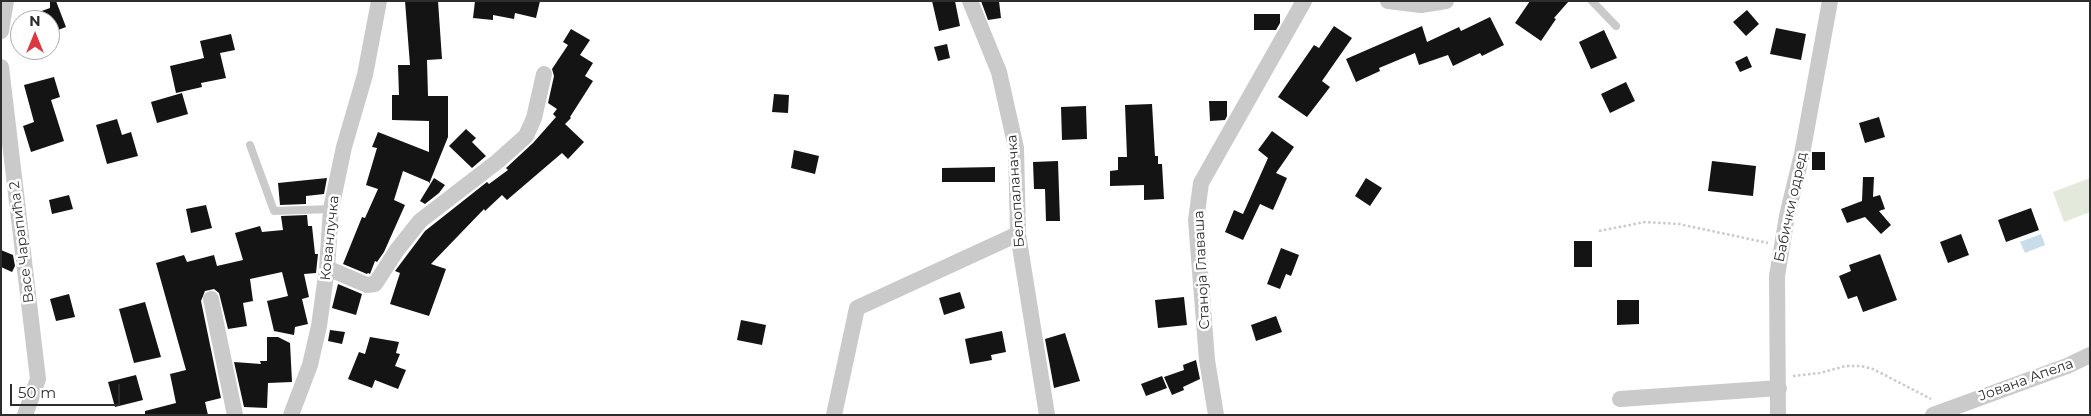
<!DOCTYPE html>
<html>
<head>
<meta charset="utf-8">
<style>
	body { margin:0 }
	#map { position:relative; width:2091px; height:416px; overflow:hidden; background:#fff; font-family:Montserrat,sans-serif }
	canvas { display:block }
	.frame { position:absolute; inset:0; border:2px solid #2d2d2d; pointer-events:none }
	.north { position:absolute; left:10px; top:10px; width:50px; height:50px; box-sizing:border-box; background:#fff; border:1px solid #ababab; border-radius:50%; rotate:0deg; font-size:14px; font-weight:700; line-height:20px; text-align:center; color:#2d2d2d }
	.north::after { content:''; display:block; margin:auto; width:18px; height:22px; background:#dc3841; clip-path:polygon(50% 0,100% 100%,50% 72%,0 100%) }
	.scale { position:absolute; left:10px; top:384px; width:110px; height:22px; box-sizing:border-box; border:2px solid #2d2d2d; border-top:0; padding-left:6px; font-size:15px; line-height:18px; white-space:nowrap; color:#2d2d2d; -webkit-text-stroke:4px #fff; paint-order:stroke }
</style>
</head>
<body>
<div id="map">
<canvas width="2091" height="416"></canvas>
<div class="frame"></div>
<div class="north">N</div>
<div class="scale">50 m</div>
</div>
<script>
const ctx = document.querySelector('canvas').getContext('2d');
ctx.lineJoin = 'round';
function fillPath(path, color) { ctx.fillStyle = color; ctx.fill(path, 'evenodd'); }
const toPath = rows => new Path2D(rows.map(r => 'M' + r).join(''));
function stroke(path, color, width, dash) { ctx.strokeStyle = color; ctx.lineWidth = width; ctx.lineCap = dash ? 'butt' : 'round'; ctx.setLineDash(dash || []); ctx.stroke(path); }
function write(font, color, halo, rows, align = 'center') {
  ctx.font = font + ' Montserrat,sans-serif'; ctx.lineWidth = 5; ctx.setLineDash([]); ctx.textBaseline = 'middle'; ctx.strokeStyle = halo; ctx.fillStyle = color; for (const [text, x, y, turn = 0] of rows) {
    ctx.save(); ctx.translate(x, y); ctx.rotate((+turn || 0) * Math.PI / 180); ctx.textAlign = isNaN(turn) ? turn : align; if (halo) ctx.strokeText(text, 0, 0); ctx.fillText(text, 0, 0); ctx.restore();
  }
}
fillPath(toPath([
	[2090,178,2090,212,2064,222,2053,192]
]), '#e3eadb');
fillPath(toPath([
	[2041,234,2045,245,2025,253,2020,242]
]), '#c8dce9');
fillPath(toPath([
	[50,1,56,1,66,27,50,33,50,20,22,20,22,18,50,8],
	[405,1,438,1,442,59,427,60,428,96,448,96,448,137,429,184,429,182,403,171,394,200,405,205,384,252,377,262,375,261,370,274,368,273,367,274,343,264,362,217,365,218,378,189,366,185,377,148,372,147,378,132,429,152,429,121,392,120,392,95,399,95,398,65,410,65],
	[475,1,540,1,536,18,515,13,514,19,493,15,493,20,473,18],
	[932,1,955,1,960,26,939,31],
	[981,1,999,1,1001,18,988,20],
	[1530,1,1569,1,1554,18,1556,19,1541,41,1515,23],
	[1747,10,1759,24,1746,36,1733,22],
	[1254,14,1280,14,1280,23,1276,30,1254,30],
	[1490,17,1504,45,1482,56,1480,53,1453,66,1448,55,1419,65,1415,53,1379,68,1380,71,1356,82,1346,59,1422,26,1427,42,1459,27,1461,31],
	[1334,26,1352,38,1322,81,1330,87,1307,117,1278,97,1314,45,1319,48],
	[1776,28,1806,34,1801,60,1770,54],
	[571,29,590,40,580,55,593,63,585,76,593,81,570,117,571,118,565,124,584,142,568,159,562,153,507,200,502,195,485,211,484,209,431,264,446,269,429,316,390,304,400,273,395,271,425,231,487,182,489,184,508,170,506,168,533,143,556,117,553,114,557,109,548,103,554,76,552,69,568,45,563,42],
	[1604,30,1617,58,1591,69,1579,42],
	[231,34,235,50,220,53,226,78,201,83,202,87,176,93,170,66,204,58,200,41],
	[947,44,950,58,938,61,934,47],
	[1747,56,1752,67,1740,72,1735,62],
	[54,77,60,97,51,100,64,141,31,152,23,126,34,122,24,85],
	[1626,82,1635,101,1610,113,1601,94],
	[182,93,188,114,157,123,151,102],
	[774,94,789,95,788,113,772,112],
	[1209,101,1227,101,1227,116,1225,120,1210,121],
	[1152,104,1155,156,1158,156,1158,164,1162,164,1164,199,1144,200,1144,185,1110,186,1110,171,1118,170,1118,157,1127,157,1125,105],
	[1086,106,1087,139,1062,140,1061,107],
	[1879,117,1885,137,1865,143,1859,123],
	[117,119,122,135,131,132,138,156,107,164,96,125],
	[466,129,476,138,472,142,486,156,472,168,449,146],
	[1272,131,1294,147,1276,173,1287,178,1273,210,1260,204,1243,240,1225,232,1234,210,1243,214,1268,158,1258,150],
	[794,150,819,156,815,174,791,168],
	[1812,152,1825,152,1825,170,1812,170],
	[1058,161,1060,221,1046,221,1045,189,1034,189,1033,162],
	[1712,161,1756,166,1753,196,1708,191],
	[995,167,995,182,942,182,942,168],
	[1863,177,1874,177,1873,197,1880,195,1885,209,1879,211,1891,225,1881,234,1865,217,1847,223,1841,209,1862,201],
	[327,178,324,194,306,196,306,204,280,205,278,183],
	[434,178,445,185,439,193,425,204,420,201],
	[1366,178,1382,188,1370,206,1355,196],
	[69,195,73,209,52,214,49,200],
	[206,205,212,228,191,233,186,209],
	[2031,208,2039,230,2006,242,1998,220],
	[307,215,308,226,312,226,315,254,318,254,316,273,304,274,309,297,302,299,308,324,295,327,294,335,274,331,267,301,288,296,282,272,250,279,253,301,243,303,247,326,228,329,219,293,214,289,205,291,201,301,221,398,205,402,208,415,145,415,145,411,176,403,170,374,186,370,156,263,184,255,187,262,214,255,217,266,243,260,235,233,260,226,262,232,283,230,281,216],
	[1961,234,1969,255,1948,263,1940,242],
	[1574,241,1592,241,1592,267,1574,267],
	[1281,248,1299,255,1291,276,1286,274,1280,289,1267,284],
	[1,250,13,255,15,266,12,272,1,267],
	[1880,254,1897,300,1863,312,1857,296,1848,299,1839,276,1851,271,1849,265],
	[338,284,362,294,356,315,332,308],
	[960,292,965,308,944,315,939,298],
	[69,294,75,317,56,321,50,299],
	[1184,297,1187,325,1158,328,1155,300],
	[1617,300,1639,300,1639,324,1617,325],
	[145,302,161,357,134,363,119,309],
	[1276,316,1282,332,1256,341,1251,325],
	[741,320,766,325,762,345,737,340],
	[330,330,345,332,342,344,328,341],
	[1002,331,1006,352,991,355,992,360,970,364,965,339],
	[1065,333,1080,381,1054,388,1045,339],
	[267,337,278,337,290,343,292,382,268,383,267,408,244,407,234,362,261,364,260,361,267,361],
	[370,337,399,342,396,353,400,354,395,366,406,370,398,389,375,380,372,388,348,379,359,352,365,354],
	[1196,360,1200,379,1183,387,1184,390,1172,395,1164,377,1184,370,1183,365],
	[136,375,143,400,115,407,108,382],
	[1162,376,1167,388,1146,396,1141,384]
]), '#141414');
stroke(toPath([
	[1599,231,1645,222,1679,224,1768,243],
	[1793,376,1820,373,1846,366,1861,366,1873,369,1931,399]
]), '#cacaca', 2.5, [2.5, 2.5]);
stroke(toPath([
	[1592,1,1616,26],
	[250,145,274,211,331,209]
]), '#cacaca', 8);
stroke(toPath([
	[970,1,999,72,1016,148,1018,234,1047,415],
	[1388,1,1421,5,1446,1],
	[1,31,6,1],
	[1,67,38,379,25,415],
	[327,268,367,285,375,284,397,250,420,221,498,161,526,136,534,118,544,74],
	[211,299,235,415],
	[1620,399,1779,388],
	[291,415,310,365,319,326,327,268,331,209,344,147,365,75,379,1],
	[834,415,857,308,1018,234],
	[1216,415,1207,360,1196,220,1201,183,1304,1],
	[1778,415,1777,276,1787,216,1802,154,1830,1],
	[1933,415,2067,366,2090,355]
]), '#cacaca', 16);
write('14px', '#2d2d2d', '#fff', [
	["Белопаланачка",1016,191,-94],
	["Бабички одред",1791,207,-78],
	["Кованлучка",330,238,-84],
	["Васе Чарапића 2",22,242,-97],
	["Станоја Главаша",1202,270,-93],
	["Јована Апела",2026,380,-20]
]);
</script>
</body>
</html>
